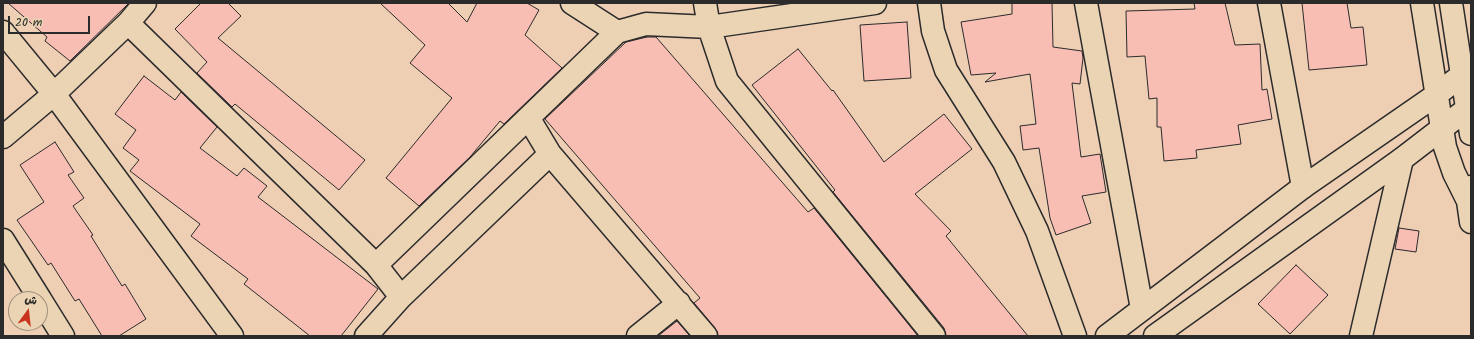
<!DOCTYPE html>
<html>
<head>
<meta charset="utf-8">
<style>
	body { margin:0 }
	#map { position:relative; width:1474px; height:339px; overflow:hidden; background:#eecfb4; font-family:Kalam,"Playpen Sans Arabic",sans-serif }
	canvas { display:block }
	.frame { position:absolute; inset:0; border:4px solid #2b2b2b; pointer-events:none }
	.north { position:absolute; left:8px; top:291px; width:40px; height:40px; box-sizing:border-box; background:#ebd4b4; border:1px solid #9e907d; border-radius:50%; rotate:15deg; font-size:11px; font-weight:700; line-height:16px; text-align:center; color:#2b2b2b }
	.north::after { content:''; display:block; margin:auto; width:14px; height:18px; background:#c8321e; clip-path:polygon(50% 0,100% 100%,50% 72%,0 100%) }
	.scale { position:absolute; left:8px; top:16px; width:82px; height:18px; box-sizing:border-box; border:2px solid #2b2b2b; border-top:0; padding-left:5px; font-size:12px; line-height:14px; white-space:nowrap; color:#2b2b2b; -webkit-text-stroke:3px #ebd4b4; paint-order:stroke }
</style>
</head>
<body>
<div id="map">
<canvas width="1474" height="339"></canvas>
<div class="frame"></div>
<div class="north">ش</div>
<div class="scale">20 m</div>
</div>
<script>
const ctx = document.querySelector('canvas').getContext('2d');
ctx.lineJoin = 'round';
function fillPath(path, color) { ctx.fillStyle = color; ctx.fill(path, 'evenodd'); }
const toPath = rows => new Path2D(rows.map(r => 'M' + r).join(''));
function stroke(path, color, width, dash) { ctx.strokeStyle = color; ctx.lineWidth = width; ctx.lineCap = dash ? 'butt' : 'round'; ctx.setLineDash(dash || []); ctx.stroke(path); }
const building = toPath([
	[8,3,129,3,70,61,45,41,47,37,8,3],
	[201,3,228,3,241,16,218,38,365,160,339,190,235,104,232,107,197,73,207,62,175,29,201,3],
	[380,3,448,3,467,22,477,3,527,3,539,10,525,35,562,68,504,124,500,121,470,157,419,206,386,178,452,98,410,63,425,45,380,3],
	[1012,3,1052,3,1053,47,1082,51,1083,58,1080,84,1072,83,1081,157,1100,154,1106,192,1082,196,1091,223,1056,235,1050,218,1039,148,1023,150,1020,126,1036,124,1030,74,985,82,996,73,971,75,961,22,1012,14,1012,3],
	[1194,3,1225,3,1235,45,1260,44,1262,90,1267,89,1272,119,1238,125,1241,144,1196,150,1197,158,1164,161,1161,127,1157,127,1157,98,1149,99,1145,56,1127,57,1126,11,1195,9,1194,3],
	[1302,3,1347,3,1351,28,1363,27,1367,65,1309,70,1302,3],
	[907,22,911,78,864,81,860,25,907,22],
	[647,37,656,37,808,212,814,208,918,336,718,336,715,328,694,303,700,298,545,119,626,42,647,37],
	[798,49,832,91,833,90,884,162,944,114,972,149,915,194,951,231,946,236,1028,336,946,336,944,328,833,192,835,190,752,85,798,49],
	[144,76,175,100,181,92,217,127,200,148,237,176,244,168,267,186,258,197,378,289,341,336,310,336,244,284,248,279,191,236,200,224,130,171,139,160,123,148,136,130,115,114,144,76],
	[55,142,74,172,68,175,84,198,73,206,93,235,91,236,122,286,125,284,146,319,119,336,102,336,79,299,75,301,51,263,48,265,17,220,44,202,20,165,55,142],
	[1399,228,1419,231,1416,252,1395,249,1399,228],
	[1296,265,1328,295,1290,334,1258,304,1296,265],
	[677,321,690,336,658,336,677,321]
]);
fillPath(building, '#f8bdb3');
stroke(building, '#2b2b2b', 1);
const street = toPath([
	[572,3,617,32,646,24,709,27,727,81,934,336],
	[705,3,709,27,875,3],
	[929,3,933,31,946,70,1004,162,1037,231,1075,336],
	[1086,3,1142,309],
	[1269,3,1303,187],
	[128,23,376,265,401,297],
	[3,32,54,94,232,336],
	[529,119,550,154,706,336],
	[3,137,54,94,128,23,145,3],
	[3,240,40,299],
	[376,265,617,32],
	[40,299,63,336],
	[366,336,401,297,550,154],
	[638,336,679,303],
	[1361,336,1402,159]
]);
const secondary = toPath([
	[1422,3,1445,147,1454,173,1468,201],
	[1451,3,1471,134],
	[1470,187,1468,201,1471,222],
	[1107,336,1303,187,1436,95,1462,75],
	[1155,336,1402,159,1467,109]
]);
stroke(street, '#2b2b2b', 25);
stroke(secondary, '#2b2b2b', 25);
stroke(street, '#ebd4b4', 22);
stroke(secondary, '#ebd4b4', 22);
</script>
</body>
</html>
